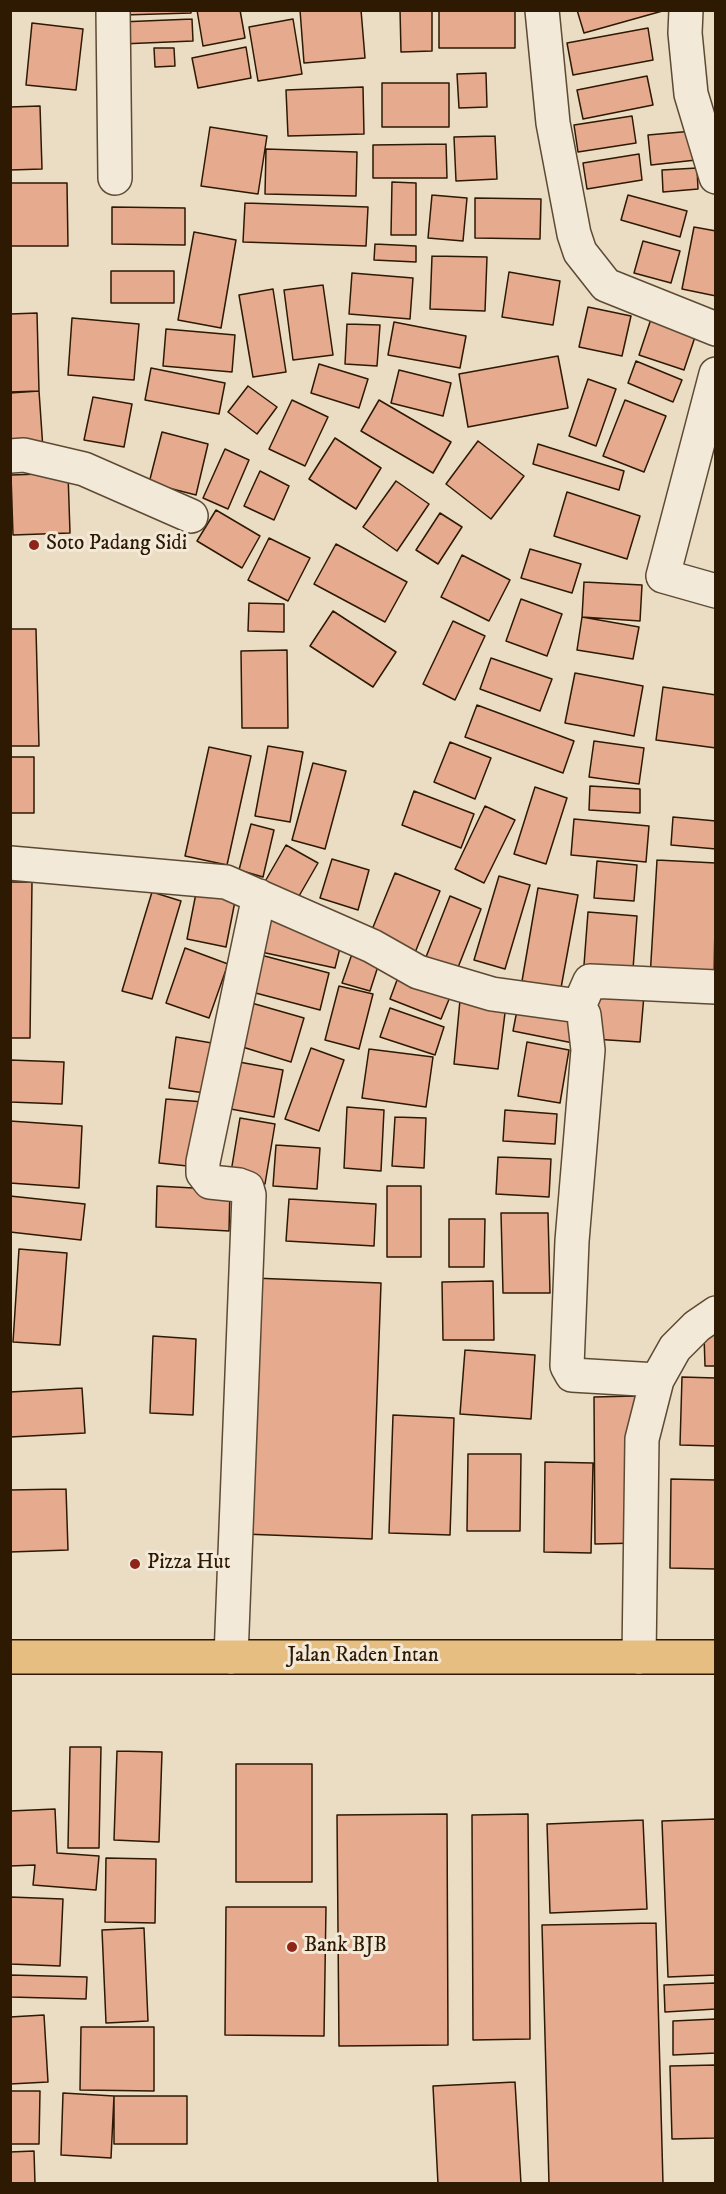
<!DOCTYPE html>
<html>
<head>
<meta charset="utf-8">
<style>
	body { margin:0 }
	#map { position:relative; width:726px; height:2194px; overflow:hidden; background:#ebddc4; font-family:"IM FELL DW Pica",serif }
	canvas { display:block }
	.frame { position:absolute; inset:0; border:12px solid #2e1903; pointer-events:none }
</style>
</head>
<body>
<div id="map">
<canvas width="726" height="2194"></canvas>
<div class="frame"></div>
</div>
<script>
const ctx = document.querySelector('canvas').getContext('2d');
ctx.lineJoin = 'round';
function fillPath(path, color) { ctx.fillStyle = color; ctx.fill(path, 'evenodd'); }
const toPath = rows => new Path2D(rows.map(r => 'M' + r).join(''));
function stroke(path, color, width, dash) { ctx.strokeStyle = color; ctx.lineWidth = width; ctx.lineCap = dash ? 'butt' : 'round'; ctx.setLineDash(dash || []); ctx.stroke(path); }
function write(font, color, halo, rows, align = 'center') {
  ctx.font = font + ' "IM FELL DW Pica",serif'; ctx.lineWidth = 6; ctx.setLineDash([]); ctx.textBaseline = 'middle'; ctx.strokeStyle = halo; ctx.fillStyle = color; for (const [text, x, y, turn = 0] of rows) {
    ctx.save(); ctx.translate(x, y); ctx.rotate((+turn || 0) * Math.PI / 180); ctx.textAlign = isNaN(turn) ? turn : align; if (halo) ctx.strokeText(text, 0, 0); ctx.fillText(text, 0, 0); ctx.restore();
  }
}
const building = toPath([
	[123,10,191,10,191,13,124,15,123,10],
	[197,10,240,10,245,38,203,46,197,10],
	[300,10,361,10,365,58,304,63,300,10],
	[400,10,432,10,432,51,401,52,400,10],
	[439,10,515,10,515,48,439,48,439,10],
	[577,10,666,10,584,33,577,10],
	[192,19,193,41,121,44,120,22,192,19],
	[293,19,302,74,258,81,249,27,293,19],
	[32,23,83,29,76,90,26,85,32,23],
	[648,28,653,60,573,75,567,43,648,28],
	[246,47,251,78,198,88,192,58,246,47],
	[154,48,174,48,175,66,155,67,154,48],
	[486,73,487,107,459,108,457,74,486,73],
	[647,76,653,105,583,119,577,90,647,76],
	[382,83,449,83,449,127,382,127,382,83],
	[363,87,364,134,288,136,286,90,363,87],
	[40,106,42,169,10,170,10,107,40,106],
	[632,116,636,143,578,152,574,125,632,116],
	[210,127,267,136,258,194,201,186,210,127],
	[693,131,696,160,651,165,648,135,693,131],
	[495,136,497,179,456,181,454,137,495,136],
	[446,144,447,178,373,178,373,145,446,144],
	[266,149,357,152,356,196,265,194,266,149],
	[639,154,642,180,587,189,583,163,639,154],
	[697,168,698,189,663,192,662,170,697,168],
	[392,182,416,183,416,235,391,235,392,182],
	[10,183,67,183,68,246,10,246,10,183],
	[432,195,467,198,463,241,428,238,432,195],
	[628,195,687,211,680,237,621,220,628,195],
	[475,198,541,199,540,239,475,238,475,198],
	[245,203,368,207,366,246,243,242,245,203],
	[112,207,185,208,185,245,112,244,112,207],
	[694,227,716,231,716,296,682,289,694,227],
	[194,232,236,240,221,328,178,320,194,232],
	[643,241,680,251,671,283,634,273,643,241],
	[375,244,416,246,416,262,374,260,375,244],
	[432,256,487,257,485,311,430,309,432,256],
	[111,271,174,271,174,303,111,303,111,271],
	[509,272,560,281,553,325,502,317,509,272],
	[352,273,413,278,410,319,349,314,352,273],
	[323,285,333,355,293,360,284,290,323,285],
	[273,289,286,372,253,377,239,295,273,289],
	[588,307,631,316,622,356,579,347,588,307],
	[37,313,39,391,10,392,10,314,37,313],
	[72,318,139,324,134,380,68,375,72,318],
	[651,319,696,334,684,370,639,355,651,319],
	[394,322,466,336,460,368,388,355,394,322],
	[347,324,380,325,377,366,345,364,347,324],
	[166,329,235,335,232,372,163,366,166,329],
	[558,356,568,408,468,427,459,374,558,356],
	[636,361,682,380,673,402,628,383,636,361],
	[319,364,368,379,359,408,311,393,319,364],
	[151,368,225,383,219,414,145,400,151,368],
	[399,370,451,383,443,416,391,403,399,370],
	[588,379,616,389,596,446,569,436,588,379],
	[248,386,277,407,257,434,228,412,248,386],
	[39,391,43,449,10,451,10,393,39,391],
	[93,397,132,404,124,447,84,440,93,397],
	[292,400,328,417,305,466,269,449,292,400],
	[379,400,451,442,433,473,361,431,379,400],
	[625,400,666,416,644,472,603,456,625,400],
	[162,432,208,444,196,495,149,483,162,432],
	[335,438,381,468,356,509,309,479,335,438],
	[478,441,524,476,491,519,446,484,478,441],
	[538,444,624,471,619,490,533,464,538,444],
	[225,449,249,460,228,509,203,498,225,449],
	[260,471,289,486,274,520,244,506,260,471],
	[68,473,70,533,13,535,11,475,68,473],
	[396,481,429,504,397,551,363,527,396,481],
	[567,492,640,516,627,559,554,536,567,492],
	[216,510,260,536,242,568,197,541,216,510],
	[440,513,462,527,438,564,416,550,440,513],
	[269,538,310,558,288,601,248,580,269,538],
	[336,544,407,582,385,622,314,584,336,544],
	[530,549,581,564,572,593,521,578,530,549],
	[462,555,510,580,489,621,441,597,462,555],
	[584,582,642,585,640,621,582,617,584,582],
	[521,599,562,614,547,656,506,641,521,599],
	[249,603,284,604,284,632,248,631,249,603],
	[333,611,396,652,373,687,310,646,333,611],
	[582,617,639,627,633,659,577,650,582,617],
	[453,621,485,636,455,700,423,684,453,621],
	[10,629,36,629,39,746,10,746,10,629],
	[287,650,288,728,242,728,241,651,287,650],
	[491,658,552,679,540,711,480,689,491,658],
	[575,673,643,686,634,736,565,723,575,673],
	[663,687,716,695,716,748,656,740,663,687],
	[477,705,574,741,563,773,465,737,477,705],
	[594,741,644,748,639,784,589,777,594,741],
	[450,742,491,758,475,799,434,782,450,742],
	[268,746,303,752,290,822,255,816,268,746],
	[209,747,251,756,227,865,185,856,209,747],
	[10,757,34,757,34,813,10,813,10,757],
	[313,763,346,771,325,849,292,840,313,763],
	[590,786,640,789,640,813,589,810,590,786],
	[535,787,567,798,546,864,514,854,535,787],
	[414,791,474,814,461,848,402,825,414,791],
	[485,806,515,820,484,883,455,869,485,806],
	[673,817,716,821,716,849,671,845,673,817],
	[574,819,649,826,646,862,571,855,574,819],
	[251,824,274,830,263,877,239,870,251,824],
	[286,845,318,863,295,903,263,885,286,845],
	[332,859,369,870,358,910,320,898,332,859],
	[657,860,716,863,714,982,650,978,657,860],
	[597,861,637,865,634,901,594,898,597,861],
	[395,873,440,891,412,960,367,942,395,873],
	[499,876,530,885,505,969,474,960,499,876],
	[10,882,32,882,30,1038,10,1038,10,882],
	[198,883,237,891,226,947,187,939,198,883],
	[538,888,578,895,561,988,522,981,538,888],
	[152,892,181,901,152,999,122,991,152,892],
	[450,896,481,909,457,970,426,957,450,896],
	[588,912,637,916,633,969,584,965,588,912],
	[259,917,343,936,335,968,252,950,259,917],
	[185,948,228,964,209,1018,166,1003,185,948],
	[354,948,381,957,370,991,342,983,354,948],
	[257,954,329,973,320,1010,248,991,257,954],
	[400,972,452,992,441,1019,390,999,400,972],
	[339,986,373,994,359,1049,325,1040,339,986],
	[596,992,644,995,640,1042,593,1039,596,992],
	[460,1000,506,1005,498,1069,454,1064,460,1000],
	[248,1002,304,1018,291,1062,236,1045,248,1002],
	[518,1005,578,1018,573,1043,513,1031,518,1005],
	[390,1008,444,1027,435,1055,380,1037,390,1008],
	[176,1037,212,1043,205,1093,169,1088,176,1037],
	[527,1042,569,1050,560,1103,518,1096,527,1042],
	[311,1048,344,1060,319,1131,285,1119,311,1048],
	[369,1049,433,1057,426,1107,362,1098,369,1049],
	[10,1060,64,1062,62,1104,10,1102,10,1060],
	[228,1060,283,1070,274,1117,220,1107,228,1060],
	[166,1099,204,1102,197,1167,159,1163,166,1099],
	[347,1107,384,1110,381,1171,344,1168,347,1107],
	[505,1110,557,1114,555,1144,503,1141,505,1110],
	[395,1117,426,1118,424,1168,392,1166,395,1117],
	[240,1118,275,1124,265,1184,230,1178,240,1118],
	[10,1121,82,1126,79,1188,10,1183,10,1121],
	[276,1145,320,1148,317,1189,273,1186,276,1145],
	[498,1157,551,1159,549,1197,496,1194,498,1157],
	[157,1186,230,1190,229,1231,156,1227,157,1186],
	[387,1186,421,1186,421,1257,387,1257,387,1186],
	[10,1196,85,1204,81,1240,10,1232,10,1196],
	[289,1199,376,1204,374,1246,286,1241,289,1199],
	[501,1213,548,1213,550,1293,503,1293,501,1213],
	[449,1219,485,1219,484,1267,449,1267,449,1219],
	[19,1249,67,1253,60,1345,13,1342,19,1249],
	[253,1278,381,1283,372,1539,244,1534,253,1278],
	[493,1281,494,1340,443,1340,442,1282,493,1281],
	[716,1334,716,1366,705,1366,704,1335,716,1334],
	[153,1336,196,1339,193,1415,150,1413,153,1336],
	[465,1350,535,1355,531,1419,460,1414,465,1350],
	[682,1377,716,1378,716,1446,680,1445,682,1377],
	[82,1388,85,1433,10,1437,10,1392,82,1388],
	[635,1396,637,1543,595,1544,594,1397,635,1396],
	[393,1415,454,1418,450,1535,389,1533,393,1415],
	[468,1454,521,1454,520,1531,467,1531,468,1454],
	[545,1462,593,1463,591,1553,544,1552,545,1462],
	[671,1479,716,1480,716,1569,670,1568,671,1479],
	[66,1489,68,1550,10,1552,10,1490,66,1489],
	[70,1747,101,1747,99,1848,68,1848,70,1747],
	[117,1751,162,1752,159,1842,114,1840,117,1751],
	[236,1764,312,1764,312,1882,236,1882,236,1764],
	[55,1809,57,1853,99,1856,96,1890,33,1885,35,1865,10,1866,10,1811,55,1809],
	[447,1814,448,2045,339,2046,337,1815,447,1814],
	[528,1814,530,2039,473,2040,472,1815,528,1814],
	[716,1819,716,1975,668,1977,662,1821,716,1819],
	[643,1820,647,1909,550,1913,547,1824,643,1820],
	[106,1858,156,1859,155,1923,105,1922,106,1858],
	[10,1897,63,1899,60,1966,10,1964,10,1897],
	[226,1907,326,1907,324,2036,225,2035,226,1907],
	[656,1923,663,2184,549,2184,542,1925,656,1923],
	[144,1928,148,2021,106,2023,102,1930,144,1928],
	[10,1975,87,1977,86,1999,10,1997,10,1975],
	[716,1983,716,2009,665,2012,664,1985,716,1983],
	[44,2015,48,2082,10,2084,10,2017,44,2015],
	[716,2019,716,2053,673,2055,673,2021,716,2019],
	[81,2027,154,2027,154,2091,80,2090,81,2027],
	[716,2065,716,2138,672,2139,670,2066,716,2065],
	[515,2082,521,2184,438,2184,433,2086,515,2082],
	[10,2091,40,2091,39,2144,10,2144,10,2091],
	[63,2093,114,2096,111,2158,61,2155,63,2093],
	[114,2096,187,2096,187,2144,114,2144,114,2096],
	[34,2151,35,2184,10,2184,10,2152,34,2151]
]);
fillPath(building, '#e6aa8e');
stroke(building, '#2e1903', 1.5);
const minor = toPath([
	[113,10,115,178],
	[542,10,553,123,574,234,580,252,606,285,716,329],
	[686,10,685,33,691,94,716,177],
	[716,374,663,576,716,591],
	[10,456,24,455,84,469,191,516],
	[10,863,226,882,372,946,418,972,492,994,579,1006,584,1015,588,1050,572,1241,567,1366,572,1375,657,1380],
	[579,1006,590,981,716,987],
	[231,1657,249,1195,247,1188,239,1185,210,1182,203,1173,203,1162,259,896],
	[639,1657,642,1439,657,1380,675,1348,697,1326,716,1313]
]);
const major = toPath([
	[10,1657,716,1657]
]);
stroke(minor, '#5d4a33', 36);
stroke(major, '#2e1903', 36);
stroke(minor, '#f2e9d9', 33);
stroke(major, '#e6be82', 33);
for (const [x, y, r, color] of [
	[34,545,6,"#8f2418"],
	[135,1564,6,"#8f2418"],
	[292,1947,6,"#8f2418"]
]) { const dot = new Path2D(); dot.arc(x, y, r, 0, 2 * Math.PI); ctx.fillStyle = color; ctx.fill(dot); stroke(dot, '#f2e9d9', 2); }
write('21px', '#2e1903', '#f2e9d9', [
	["Soto Padang Sidi",46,545],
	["Pizza Hut",147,1564],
	["Bank BJB",304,1947]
], 'left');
write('21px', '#2e1903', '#f2e9d9', [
	["Jalan Raden Intan",363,1657]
]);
</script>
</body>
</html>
